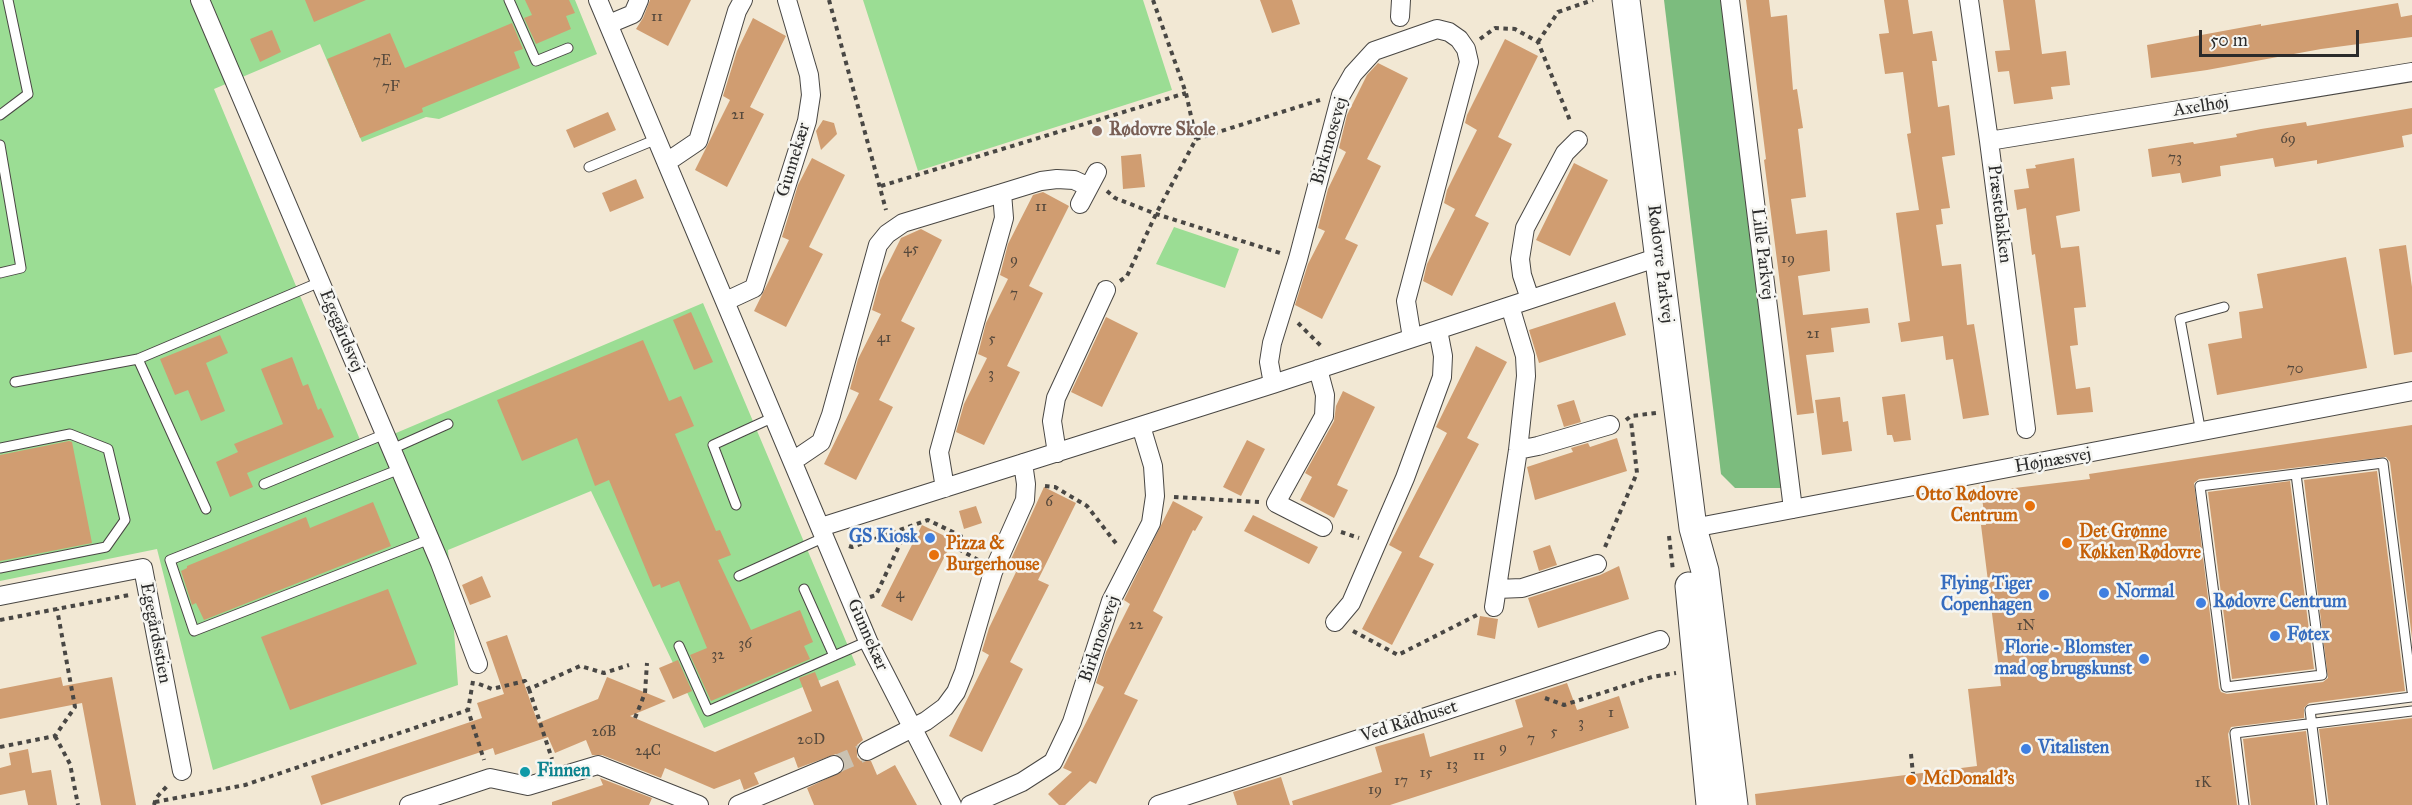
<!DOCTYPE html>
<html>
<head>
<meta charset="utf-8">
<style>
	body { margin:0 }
	#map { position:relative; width:2412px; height:805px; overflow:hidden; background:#f2e8d4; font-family:"IM FELL Great Primer",serif }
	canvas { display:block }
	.scale { position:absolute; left:2199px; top:30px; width:160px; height:27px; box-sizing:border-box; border:3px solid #2b2b2b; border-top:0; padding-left:8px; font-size:18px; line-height:21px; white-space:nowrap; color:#2b2b2b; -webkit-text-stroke:4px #f6f6f2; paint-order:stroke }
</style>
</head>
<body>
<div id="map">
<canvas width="2412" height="805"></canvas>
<div class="scale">50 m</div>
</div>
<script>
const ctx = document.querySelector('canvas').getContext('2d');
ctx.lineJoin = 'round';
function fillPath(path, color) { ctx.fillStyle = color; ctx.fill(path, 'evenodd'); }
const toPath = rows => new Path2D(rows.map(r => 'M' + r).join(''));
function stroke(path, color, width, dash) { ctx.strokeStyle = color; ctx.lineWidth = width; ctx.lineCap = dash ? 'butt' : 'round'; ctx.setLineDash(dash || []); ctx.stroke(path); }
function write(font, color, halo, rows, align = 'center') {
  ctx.font = font + ' "IM FELL Great Primer",serif'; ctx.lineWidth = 5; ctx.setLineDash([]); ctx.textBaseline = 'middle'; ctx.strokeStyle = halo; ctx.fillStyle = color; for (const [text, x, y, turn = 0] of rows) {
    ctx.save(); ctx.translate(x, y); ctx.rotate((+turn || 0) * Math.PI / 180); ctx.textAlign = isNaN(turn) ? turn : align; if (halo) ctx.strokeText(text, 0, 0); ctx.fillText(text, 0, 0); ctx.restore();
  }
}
fillPath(toPath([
	[0,0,575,0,597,54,439,119,426,117,362,142,320,44,214,89,363,447,703,303,856,665,704,728,591,491,448,550,458,685,213,770,157,549,0,581],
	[863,0,1143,0,1172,90,918,171],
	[1174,227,1239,249,1225,288,1156,264]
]), '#9bdd94');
fillPath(toPath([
	[1664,0,1721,0,1782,488,1735,488,1721,474]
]), '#7cbc7e');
fillPath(toPath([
	[305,0,366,0,314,22],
	[525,0,569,0,575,13,566,16,571,29,536,44,524,18,532,15],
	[650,0,691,0,668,46,636,29,643,18],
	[1260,0,1292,0,1300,24,1272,33],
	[1746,0,1769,0,1771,17,1787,15,1793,90,1797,89,1803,128,1798,129,1806,197,1791,199,1796,234,1827,230,1830,271,1798,276,1803,315,1868,308,1870,323,1831,328,1834,352,1806,355,1814,413,1797,415,1764,160,1766,159],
	[1884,0,1908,0,1913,34,1932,31,1937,61,1932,61,1938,107,1949,105,1955,155,1942,157,1950,208,1941,209,1943,224,1936,225,1942,266,1961,264,1967,325,1974,324,1989,415,1963,419,1953,359,1946,360,1943,336,1901,342,1898,323,1910,321,1896,213,1919,210,1907,134,1911,133,1903,72,1885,74,1879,34,1889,33],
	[2003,0,2035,0,2042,54,2066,51,2070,85,2051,87,2053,99,2014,104,2009,71,1998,72,1995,51,2010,50],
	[2398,3,2401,17,2412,15,2412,37,2321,49,2207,70,2151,78,2147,45,2261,24,2261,26],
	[753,18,786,36,750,107,764,114,727,187,695,170,730,100,723,96,737,51],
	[512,23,523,49,514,52,520,68,422,108,423,112,360,138,327,59,390,33,405,68],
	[272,30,281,52,260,62,250,39],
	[1505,39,1538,56,1498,137,1512,144,1475,216,1489,223,1452,296,1423,281,1427,264,1455,209,1444,203,1447,190,1477,130,1465,123,1467,115],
	[1378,63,1408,78,1367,159,1381,166,1345,239,1358,245,1322,319,1295,305,1308,264,1325,231,1318,228,1328,189,1346,152,1339,148,1347,115,1367,75],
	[2412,108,2412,134,2402,136,2404,147,2317,164,2317,160,2275,167,2273,158,2220,166,2221,176,2182,183,2180,173,2152,177,2148,149,2193,142,2194,144,2237,137,2236,134,2261,129,2306,122,2307,126],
	[608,112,616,130,574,148,566,130],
	[823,120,834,123,837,134,821,150,816,131],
	[1141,154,1145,187,1123,189,1121,156],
	[812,158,845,175,809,247,823,254,786,327,754,311,789,240,782,237,798,185],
	[2074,158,2080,211,2056,216,2061,248,2079,246,2086,307,2074,308,2078,345,2070,346,2076,389,2090,387,2093,412,2057,415,2035,254,2032,255,2026,208,2017,210,2014,190,2029,188,2026,169,2036,168,2035,165],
	[1574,163,1608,180,1570,256,1536,240],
	[636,179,644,198,610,212,602,193],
	[1043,192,1069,206,1029,286,1043,293,1007,366,1020,372,984,445,956,432,964,404,987,358,978,354,986,323,1008,279,1000,275,1008,244,1033,195],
	[921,229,942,240,901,321,915,328,879,400,893,407,856,480,824,464,859,393,850,389,858,359,881,314,872,310,880,280,901,238],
	[2406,245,2412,287,2412,352,2394,355,2379,249],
	[2346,257,2367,368,2217,395,2208,344,2242,338,2239,312,2263,308,2257,274],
	[1615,302,1626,335,1539,363,1529,330],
	[691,312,713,362,694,370,673,320],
	[1106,317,1138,333,1102,407,1071,392],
	[220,335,228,353,206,363,225,411,201,421,188,390,175,395,160,359],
	[643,340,669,401,681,396,694,426,675,434,716,531,720,530,731,555,718,560,751,630,800,610,813,642,804,646,810,659,711,701,690,655,707,648,679,581,661,588,660,584,653,587,609,480,595,486,577,438,522,461,497,400],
	[1476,346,1507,362,1467,438,1479,444,1419,557,1434,564,1392,645,1362,629,1402,552,1389,545,1447,433,1436,427],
	[292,357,303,386,308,384,318,410,321,408,334,437,247,473,253,487,230,497,216,462,238,452,234,444,283,424,261,369],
	[1343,391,1375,407,1337,485,1348,490,1334,518,1300,500,1312,477,1305,473,1334,421,1336,406],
	[1905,394,1911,440,1894,442,1892,435,1887,435,1882,397],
	[1840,397,1843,422,1848,421,1852,451,1822,455,1815,400],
	[1574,400,1581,422,1564,427,1557,405],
	[2412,425,2412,638,2390,462,2386,457,2199,479,2194,483,2219,688,2221,692,2227,694,2323,682,2328,678,2304,480,2377,471,2405,691,2309,703,2304,708,2304,718,2231,727,2228,734,2237,805,1756,805,1755,794,1977,766,1968,689,2001,686,1981,525,1986,525,1981,492,2090,479,2089,474],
	[1617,438,1627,471,1535,500,1527,467,1573,452,1571,448,1588,443,1590,447],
	[1247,440,1265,449,1241,496,1223,487],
	[69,441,72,442,92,543,0,561,0,455],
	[2290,481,2314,669,2232,679,2208,492],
	[1044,487,1076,503,1038,580,1049,585,1010,662,1023,669,982,752,949,736,989,655,982,651,989,628,1016,572,1007,568],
	[1173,501,1203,517,1195,531,1193,530,1153,611,1163,617,1124,694,1138,700,1096,784,1090,781,1065,805,1059,805,1048,794,1072,772,1063,768,1104,687,1096,683,1106,652,1130,604,1124,600],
	[373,502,391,546,204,620,196,603,192,605,181,571,187,568,187,566,306,517,310,528],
	[976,506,982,523,964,529,959,511],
	[1253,515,1318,547,1309,564,1244,531],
	[922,525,953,540,912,621,881,606],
	[1550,545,1557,565,1539,571,1533,551],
	[1619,566,1629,599,1538,628,1528,598,1600,575],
	[482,576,491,597,470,605,462,585],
	[388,589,417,664,290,710,261,637],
	[1480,616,1498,619,1495,639,1477,635],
	[507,635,538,723,598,699,607,677,666,701,630,716,715,752,812,711,799,678,815,672,821,687,838,680,863,740,857,745,857,757,861,761,871,761,877,775,895,765,917,805,814,805,807,788,843,771,845,761,836,754,798,768,794,757,754,773,759,784,744,790,740,779,714,789,665,768,661,778,602,755,592,755,586,740,555,753,548,737,495,755,493,748,321,805,311,776,482,718,477,703,504,694,486,642],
	[678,660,692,691,673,699,659,668],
	[61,677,63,686,112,677,136,805,101,805,82,703,0,719,0,689],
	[1567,683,1577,710,1619,696,1629,728,1390,805,1293,805,1292,801,1382,772,1375,747,1424,733,1430,757,1523,727,1515,700],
	[2412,718,2412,805,2329,805,2319,729],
	[2306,731,2315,805,2251,805,2243,739],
	[28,749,32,773,51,770,57,805,28,805,25,790,0,795,0,768,11,765,9,753],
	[1281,777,1290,805,1237,805,1233,792],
	[600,778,652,798,649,805,552,805,552,802,603,785]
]), '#d09d71');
stroke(toPath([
	[834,765,867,751]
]), '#cac2b2', 18, [18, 9]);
const lane = toPath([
	[509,0,536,61,568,48],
	[0,115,28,94,8,0],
	[0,145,21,268,0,273],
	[589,167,657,139],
	[138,359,206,509],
	[15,382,138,359,320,282],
	[2201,433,2180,319,2224,307],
	[0,448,70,434,108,449,125,520,106,547,0,568],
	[392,449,448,424],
	[400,469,170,560,194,631,430,539],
	[2296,474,2322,675,2226,687,2200,486,2383,463,2412,691],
	[264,484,385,434],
	[736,505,713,445,774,417],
	[739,576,825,537],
	[804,589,834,656],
	[679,646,708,711,868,641],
	[2244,805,2235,733,2412,711],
	[2322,805,2310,710,2412,697]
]);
const street = toPath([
	[200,0,440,563,478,664],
	[598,0,868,641,952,805],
	[1730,0,1793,509],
	[1969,0,1989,141,2026,429],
	[1400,17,1401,0],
	[609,24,633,14,639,0],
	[1989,141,2412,72],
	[667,162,698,141,737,11,743,0],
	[1002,193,1041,181,1057,179,1074,180,1089,187],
	[1080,204,1097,172],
	[1530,299,1522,275,1520,259,1525,228,1565,153,1578,140],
	[726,301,754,288,807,121,811,95,809,75,787,0],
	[1318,369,1325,395,1324,416,1276,503,1323,527],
	[1273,384,1269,362,1272,343,1298,259,1341,95,1353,74,1374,51,1437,29,1449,32,1459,39,1466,49,1469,62,1406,301,1412,338],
	[1518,450,1538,446,1610,425],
	[1057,453,1052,421,1056,398,1106,290],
	[793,461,821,442,831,415,878,245,887,234,903,223,1002,193,1004,218,939,452,945,488],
	[821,527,1273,384,1659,257],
	[1693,528,2412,391],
	[1497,589,1522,588,1597,564],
	[0,596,143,568,182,771],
	[1494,607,1518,450,1526,376,1525,356,1510,306],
	[1335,622,1351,603,1405,478,1442,377,1443,356,1438,330],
	[867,751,926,721,945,707,956,692,964,672,993,572,1025,500,1026,484,1023,463],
	[409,805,490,778,528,786,598,765,699,805],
	[738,805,834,765],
	[970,805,1022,782,1053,762,1072,722,1111,601,1151,523,1155,496,1153,466,1141,426],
	[1158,805,1660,640]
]);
const secondary = toPath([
	[1626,0,1693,528,1705,571,1734,805],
	[1689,586,1710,805]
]);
stroke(lane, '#494744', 11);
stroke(street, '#494744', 20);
stroke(secondary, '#494744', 29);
stroke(toPath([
	[829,0,886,210],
	[1153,0,1186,93,1196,139],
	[1480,39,1495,28,1515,29,1538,42,1571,123],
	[1538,42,1558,12,1593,0],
	[881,186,1186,93],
	[1107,191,1115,198,1156,214,1280,253],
	[1120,281,1127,276,1156,214,1196,139,1320,100],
	[1298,323,1322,347],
	[1626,420,1631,416,1656,413],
	[1045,486,1055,487,1087,506,1118,546],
	[1174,497,1259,502],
	[1341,532,1359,538],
	[1669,536,1673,571],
	[849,546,852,547,928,520,961,536,957,548,978,560],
	[1605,547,1637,473,1631,421],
	[870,597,876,595,907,529],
	[0,620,129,595],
	[1353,631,1398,655,1477,615],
	[473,681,468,710,484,760],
	[479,684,492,689,525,681,529,689,580,666,604,673,629,665],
	[529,689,552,759],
	[1545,698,1564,705,1652,677,1676,673],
	[635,718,645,693,647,663],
	[55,736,70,764,78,805],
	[0,747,55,736,75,707,57,609],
	[1911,754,1913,774],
	[155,802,245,785,468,710],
	[154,805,156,798,169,784]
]), '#494744', 4, [4.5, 4.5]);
stroke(lane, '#fff', 9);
stroke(street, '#fff', 18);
stroke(secondary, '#fff', 27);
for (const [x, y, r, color] of [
	[1097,131,6,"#8d6e63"],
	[2030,506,6,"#e8710a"],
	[930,538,6,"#3f7fe0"],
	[2067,543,6,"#e8710a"],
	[934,555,6,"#e8710a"],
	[2104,593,6,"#3f7fe0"],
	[2044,595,6,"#3f7fe0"],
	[2201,603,6,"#3f7fe0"],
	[2275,636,6,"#3f7fe0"],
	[2144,659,6,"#3f7fe0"],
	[2026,749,6,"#3f7fe0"],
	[525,772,6,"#0f9aa8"],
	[1911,780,6,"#e8710a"]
]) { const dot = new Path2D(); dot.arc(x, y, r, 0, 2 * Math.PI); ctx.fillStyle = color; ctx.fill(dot); stroke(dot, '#f6f6f2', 2); }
write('15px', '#54483c', null, [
	["11",657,17],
	["7E",382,61],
	["7F",391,87],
	["21",738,115],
	["69",2288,139],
	["73",2175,158],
	["11",1041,207],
	["45",911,249],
	["19",1788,259],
	["9",1014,260],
	["7",1014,294],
	["21",1813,334],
	["41",884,338],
	["5",992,339],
	["70",2295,369],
	["3",991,374],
	["6",1049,502],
	["4",900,594],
	["22",1136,625],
	["1N",2026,626],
	["36",745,644],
	["32",718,655],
	["1",1611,713],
	["3",1581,723],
	["26B",604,732],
	["5",1554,732],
	["7",1531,739],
	["20D",811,740],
	["9",1503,748],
	["24C",648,751],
	["11",1479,756],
	["13",1452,765],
	["15",1426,773],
	["17",1401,781],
	["1K",2203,783],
	["19",1375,790]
]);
write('18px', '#2b2b2b', '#f6f6f2', [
	["Axelhøj",2201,107,-9],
	["Birkmosevej",1330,141,-74],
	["Gunnekær",794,160,-73],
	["Præstebakken",1999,214,83],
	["Lille Parkvej",1762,254,83],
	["Rødovre Parkvej",1660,264,83],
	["Egegårdsvej",341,331,67],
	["Højnæsvej",2053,461,-10],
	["Egegårdsstien",155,633,79],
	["Gunnekær",867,635,66],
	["Birkmosevej",1100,639,-71],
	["Ved Rådhuset",1409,722,-18]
]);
write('bold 18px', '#785e54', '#f6f6f2', [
	["Rødovre Skole",1109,131]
], 'left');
write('bold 18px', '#c56008', '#f6f6f2', [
	["Otto Rødovre",2018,496,"right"],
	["Centrum",2018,517,"right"],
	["Det Grønne",2079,533],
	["Køkken Rødovre",2079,554],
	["Pizza &",946,545],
	["Burgerhouse",946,566],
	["McDonald's",1923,780]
], 'left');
write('bold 18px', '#366cbe', '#f6f6f2', [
	["GS Kiosk",918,538,"right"],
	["Flying Tiger",2032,585,"right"],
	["Copenhagen",2032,606,"right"],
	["Normal",2116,593],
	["Rødovre Centrum",2213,603],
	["Føtex",2287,636],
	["Florie - Blomster",2132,649,"right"],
	["mad og brugskunst",2132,670,"right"],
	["Vitalisten",2038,749]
], 'left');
write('bold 18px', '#0d838f', '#f6f6f2', [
	["Finnen",537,772]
], 'left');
</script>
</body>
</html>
